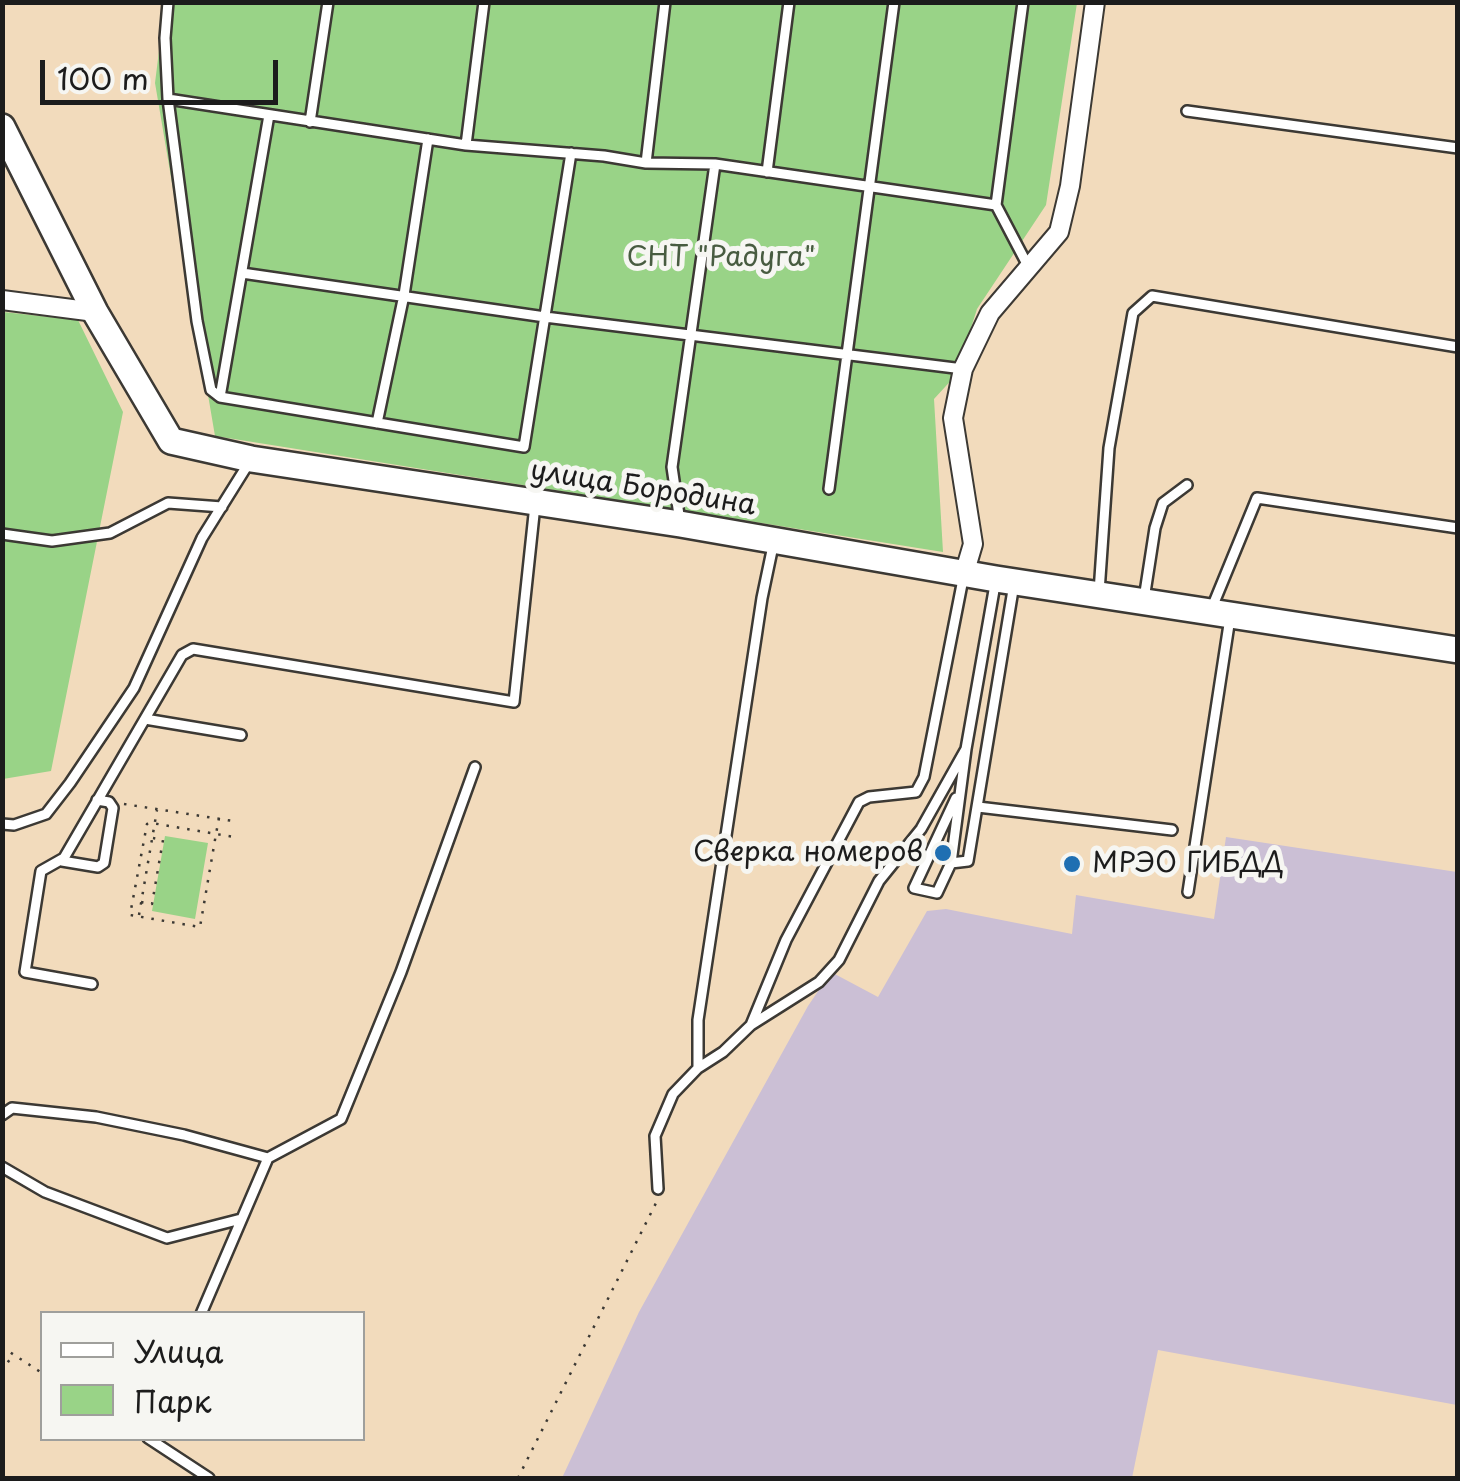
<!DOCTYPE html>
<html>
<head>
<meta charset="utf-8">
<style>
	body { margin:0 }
	#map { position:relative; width:1460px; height:1481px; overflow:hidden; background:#f2dbbc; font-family:"Playpen Sans",sans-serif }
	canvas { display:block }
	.frame { position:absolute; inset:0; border:5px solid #1c1c1c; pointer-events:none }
	.legend { position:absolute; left:40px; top:1311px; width:325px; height:130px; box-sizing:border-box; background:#f6f6f2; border:2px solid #9f9f9c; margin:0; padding:12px 18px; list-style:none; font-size:30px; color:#1c1c1c }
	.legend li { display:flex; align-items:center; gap:20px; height:50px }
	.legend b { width:50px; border:2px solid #9f9f9c }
	.scale { position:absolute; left:40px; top:60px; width:238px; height:45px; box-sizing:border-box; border:5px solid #1c1c1c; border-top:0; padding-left:12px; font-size:30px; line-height:35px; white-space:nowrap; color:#1c1c1c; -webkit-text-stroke:8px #f6f6f2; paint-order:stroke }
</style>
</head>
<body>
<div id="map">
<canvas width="1460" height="1481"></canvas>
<div class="frame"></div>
<ul class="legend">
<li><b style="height:12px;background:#fff"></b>Улица</li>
<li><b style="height:28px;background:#99d387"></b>Парк</li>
</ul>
<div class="scale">100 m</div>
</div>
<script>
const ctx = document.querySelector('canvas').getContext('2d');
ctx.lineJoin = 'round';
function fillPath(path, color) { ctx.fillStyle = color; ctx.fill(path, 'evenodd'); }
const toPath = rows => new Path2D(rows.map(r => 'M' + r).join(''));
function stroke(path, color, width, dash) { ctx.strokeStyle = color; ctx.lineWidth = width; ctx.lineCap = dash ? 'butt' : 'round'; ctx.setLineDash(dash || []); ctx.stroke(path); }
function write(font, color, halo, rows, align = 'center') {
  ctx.font = font + ' "Playpen Sans",sans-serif'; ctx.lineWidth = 10; ctx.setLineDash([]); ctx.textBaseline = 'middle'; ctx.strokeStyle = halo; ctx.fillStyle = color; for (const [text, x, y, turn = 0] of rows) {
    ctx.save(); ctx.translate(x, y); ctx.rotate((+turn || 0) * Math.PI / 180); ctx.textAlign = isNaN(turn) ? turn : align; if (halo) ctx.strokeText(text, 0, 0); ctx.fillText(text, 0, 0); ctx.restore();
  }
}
fillPath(toPath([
	[1226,837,1457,872,1457,1405,1158,1350,1132,1478,562,1478,639,1312,808,1006,831,972,878,997,927,911,946,909,1072,934,1076,895,1214,919]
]), '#cbbfd5');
fillPath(toPath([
	[165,3,1077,3,1046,205,977,309,956,375,934,399,943,552,215,436,155,83],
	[3,312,78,320,123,412,51,771,3,779],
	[165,836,208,843,195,919,152,911]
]), '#99d387');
const lane = toPath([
	[168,2,165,38,168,99,197,321,211,390,220,397,524,447,571,153],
	[1023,2,996,205,1028,266],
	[168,99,466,145,604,156,646,163,715,164,996,205],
	[1187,111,1458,148],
	[310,122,328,2],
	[466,145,484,2],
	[646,163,665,2],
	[767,172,789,2],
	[242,273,545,317,963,369],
	[220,397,269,115],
	[377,423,404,295,428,139],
	[829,489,894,2],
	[680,522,672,467,715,164],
	[2,534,52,541,110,533,168,503,222,507],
	[964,574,924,777,916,792,869,797,859,802,786,940,751,1025,819,982,839,960,879,881,921,829,966,749],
	[996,579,966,749,951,863,968,861,1014,584],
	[1099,592,1109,448,1133,313,1152,296,1458,347],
	[1144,599,1155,528,1163,503,1187,485],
	[1211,610,1257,498,1458,528],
	[145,719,241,735],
	[978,807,1172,830],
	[2,824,14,825,46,814,70,783,134,688,202,538,250,461],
	[62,861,98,867,104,863,113,808,109,802,97,800],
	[951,863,937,893,914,888,956,798],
	[1188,892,1230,618],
	[92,984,25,972,41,871,64,858,182,655,193,649,514,702,535,505],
	[698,1068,723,1052,751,1025],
	[2,1115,12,1108,96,1117,184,1135,268,1158],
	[2,1167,45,1192,167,1238,241,1219],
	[658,1189,655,1136,673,1094,698,1068,698,1020,762,598,774,541],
	[201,1314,268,1158,341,1119,401,972,475,767],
	[148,1438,209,1478]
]);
const street = toPath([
	[2,300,95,312],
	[965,571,973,544,953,418,963,369,990,313,1059,232,1070,186,1095,2]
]);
const secondary = toPath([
	[2,127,95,312,171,441,251,459,680,524,996,579,1458,650]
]);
stroke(lane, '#3c3934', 14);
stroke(street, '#3c3934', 22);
stroke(secondary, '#3c3934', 30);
stroke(toPath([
	[124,804,233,821],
	[219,818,216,834,200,927,130,915,147,824,152,823,216,834,234,837],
	[141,902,152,904,163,840,153,838],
	[139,915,157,810],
	[2,1347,42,1373],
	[2,1371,12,1356],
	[518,1478,656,1203]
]), '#3c3934', 2.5, [2.5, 8]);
stroke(lane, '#fff', 9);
stroke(street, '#fff', 18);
stroke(secondary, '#fff', 25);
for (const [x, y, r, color] of [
	[943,853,10,"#1f6fb2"],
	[1072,864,10,"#1f6fb2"]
]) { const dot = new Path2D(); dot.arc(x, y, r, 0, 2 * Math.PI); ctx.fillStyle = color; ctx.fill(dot); stroke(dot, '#f6f6f2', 4); }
write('28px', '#485c41', '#f6f6f2', [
	["СНТ \"Радуга\"",721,258]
]);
write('28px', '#1c1c1c', '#f6f6f2', [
	["улица Бородина",643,489,9]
]);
write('28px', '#1c1c1c', '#f6f6f2', [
	["Сверка номеров",923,853],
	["МРЭО ГИБДД",1092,864,"left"]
], 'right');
</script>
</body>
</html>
